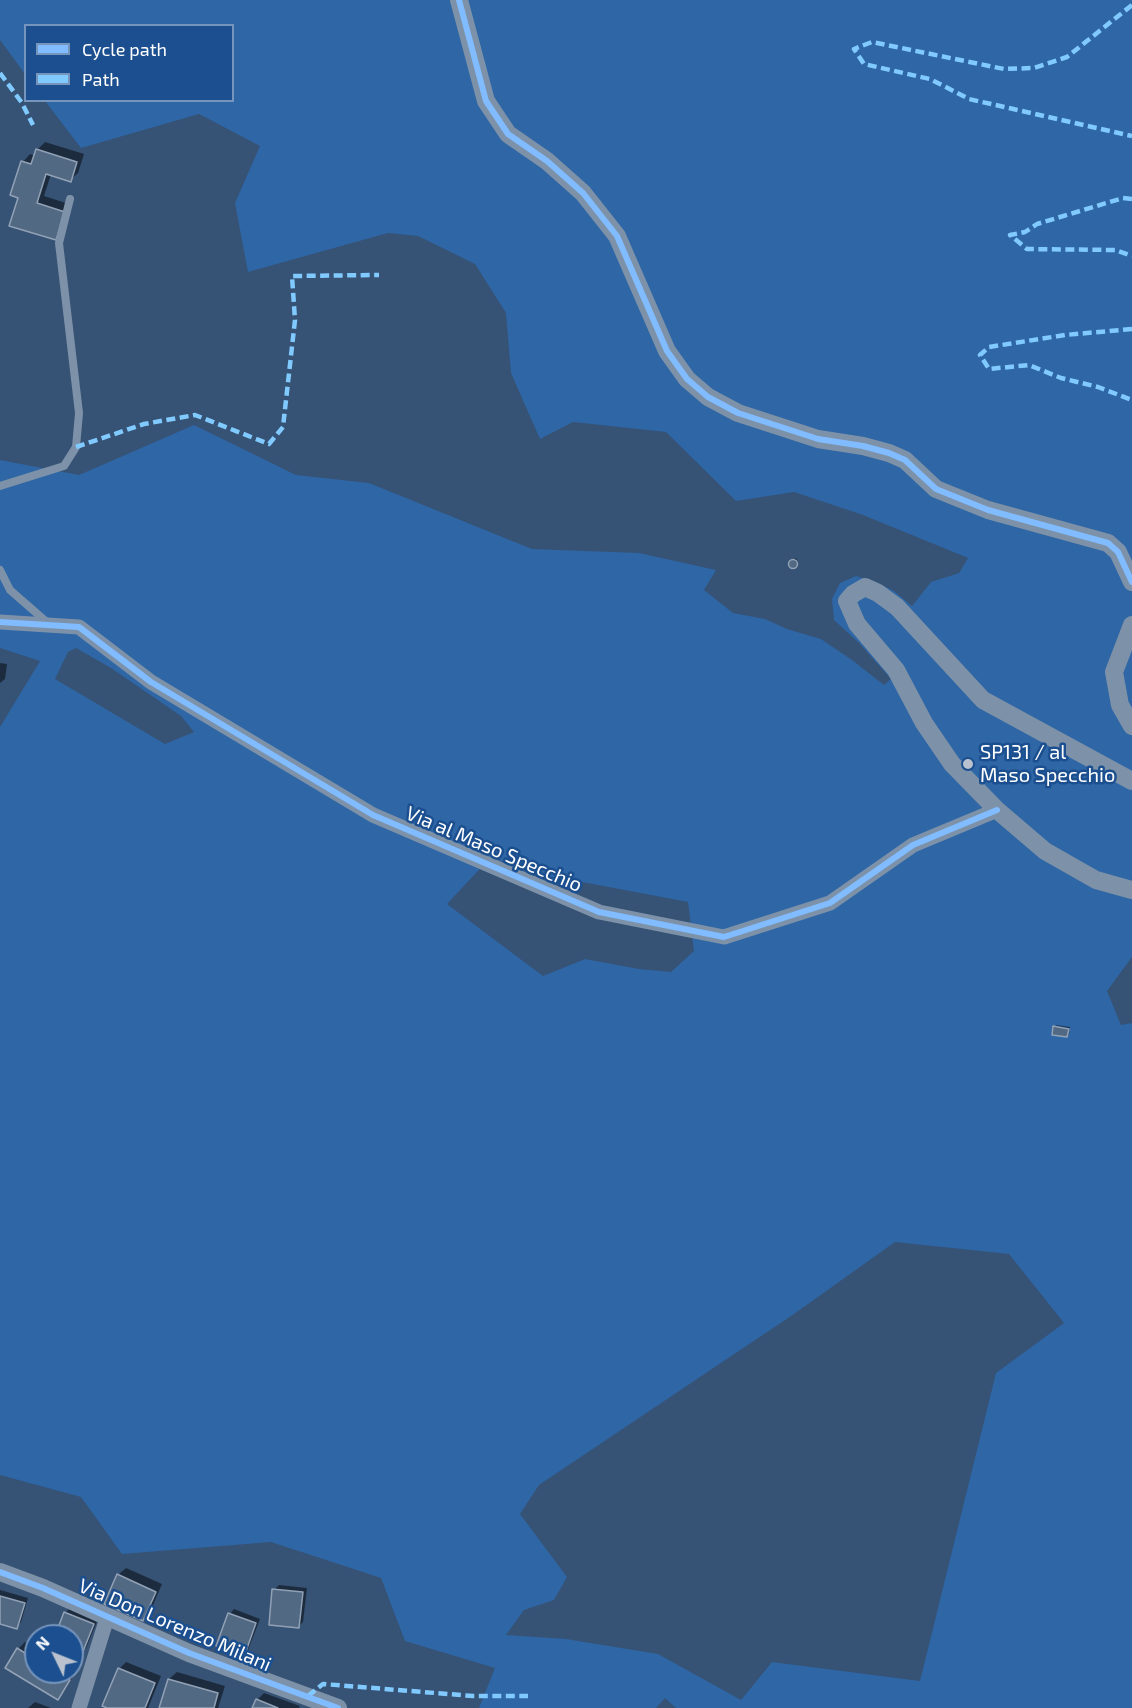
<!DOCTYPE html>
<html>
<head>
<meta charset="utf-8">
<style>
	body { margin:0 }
	#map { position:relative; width:1132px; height:1708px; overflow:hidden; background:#365274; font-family:"Exo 2",sans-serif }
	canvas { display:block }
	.legend { position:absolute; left:24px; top:24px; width:210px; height:78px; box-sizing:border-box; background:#1b4f8f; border:2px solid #7695bc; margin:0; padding:8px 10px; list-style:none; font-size:18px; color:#fff }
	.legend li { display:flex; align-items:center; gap:12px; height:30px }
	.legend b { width:30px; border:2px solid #7695bc }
	.north { position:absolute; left:24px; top:1624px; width:60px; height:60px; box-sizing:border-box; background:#1b4f8f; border:2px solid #7695bc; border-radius:50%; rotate:313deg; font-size:16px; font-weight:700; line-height:24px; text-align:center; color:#fff }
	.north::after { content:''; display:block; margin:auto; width:21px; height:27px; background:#b9c2ce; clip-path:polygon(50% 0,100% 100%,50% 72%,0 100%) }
</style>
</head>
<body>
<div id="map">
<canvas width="1132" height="1708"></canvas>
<ul class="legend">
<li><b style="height:8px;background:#80bcff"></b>Cycle path</li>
<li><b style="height:8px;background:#80caff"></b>Path</li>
</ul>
<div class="north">N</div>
</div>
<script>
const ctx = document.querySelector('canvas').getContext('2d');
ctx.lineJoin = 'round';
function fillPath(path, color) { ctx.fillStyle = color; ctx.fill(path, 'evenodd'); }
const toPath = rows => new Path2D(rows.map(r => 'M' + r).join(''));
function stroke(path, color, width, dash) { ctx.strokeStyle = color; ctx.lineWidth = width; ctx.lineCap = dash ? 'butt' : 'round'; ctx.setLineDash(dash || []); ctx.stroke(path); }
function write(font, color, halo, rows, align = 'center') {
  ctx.font = font + ' "Exo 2",sans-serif'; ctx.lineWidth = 5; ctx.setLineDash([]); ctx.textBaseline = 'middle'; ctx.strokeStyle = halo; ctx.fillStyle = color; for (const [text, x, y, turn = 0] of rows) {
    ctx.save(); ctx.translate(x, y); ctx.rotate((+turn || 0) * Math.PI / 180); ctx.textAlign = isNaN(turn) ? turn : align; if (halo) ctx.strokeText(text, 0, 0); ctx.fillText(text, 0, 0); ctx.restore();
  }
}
fillPath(toPath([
	[0,0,1132,0,1132,957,1107,991,1121,1025,1132,1023,1132,1708,676,1708,665,1698,656,1708,479,1708,495,1668,405,1641,381,1578,271,1542,122,1554,81,1497,0,1475,0,727,40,661,0,648,0,460,79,475,194,425,296,475,369,483,532,549,639,553,716,570,704,590,733,613,765,619,787,629,821,639,852,660,884,685,891,679,859,643,834,620,832,599,840,583,856,576,876,582,894,591,912,606,931,582,959,573,968,558,863,515,794,492,736,501,666,432,573,422,540,439,511,373,506,313,475,264,418,236,388,233,248,272,235,203,260,146,199,114,81,148,45,101,232,100,232,26,26,26,25,74,0,40],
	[76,648,111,668,181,716,194,732,165,744,55,679,68,652],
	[491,857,553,883,561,878,688,902,694,951,671,972,639,969,585,959,543,976,447,904],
	[895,1242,1009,1254,1064,1323,996,1373,920,1681,772,1662,741,1700,658,1654,566,1639,506,1635,524,1610,554,1600,567,1577,520,1514,539,1485,794,1314]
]), '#2f66a5');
fillPath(toPath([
	[45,142,84,154,78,173,70,180,51,174,44,196,72,205,63,231,20,197,23,162,30,154,36,156,38,149],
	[796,558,798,562,793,567,790,565],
	[0,663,7,664,5,679,0,683],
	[1056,1025,1070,1027,1069,1034,1067,1036,1054,1027],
	[126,1568,162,1584,150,1612,143,1619,118,1575],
	[279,1585,307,1588,303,1622,299,1626,274,1590],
	[0,1590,28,1598,21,1622,16,1627,0,1622],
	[70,1608,98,1619,86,1648,81,1652,72,1649,72,1636,56,1636,65,1613],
	[234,1609,260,1619,248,1650,243,1655,230,1614],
	[25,1642,36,1648,36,1672,72,1672,72,1670,76,1672,65,1690,58,1698,7,1667,18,1649],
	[126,1662,161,1676,148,1708,111,1708,119,1669],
	[177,1672,225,1686,218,1708,161,1708,169,1679],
	[264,1693,300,1706,299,1708,254,1708,257,1700],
	[35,1702,51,1708,28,1708]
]), '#0007');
const building = toPath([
	[36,149,77,162,71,182,46,174,37,203,65,212,56,240,9,226,18,198,10,195,21,161,31,164,36,149],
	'788.5 564a4.5 4.5 0 1 1 9 0a4.5 4.5 0 1 1-9 0Z',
	[1053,1026,1069,1029,1067,1037,1052,1035,1053,1026],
	[117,1574,156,1592,143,1621,104,1604,117,1574],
	[272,1589,303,1592,299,1628,269,1625,272,1589],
	[0,1596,25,1603,17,1629,0,1624,0,1596],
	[64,1612,94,1624,82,1654,72,1650,72,1636,55,1636,64,1612],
	[228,1613,256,1623,244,1657,216,1646,228,1613],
	[17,1648,36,1660,36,1672,56,1672,70,1680,58,1700,5,1668,17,1648],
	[118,1668,155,1683,145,1708,107,1708,102,1706,118,1668],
	[168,1679,218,1693,214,1708,159,1708,168,1679],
	[256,1699,278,1708,252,1708,256,1699]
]);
fillPath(building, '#526984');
stroke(building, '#92a2b6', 1.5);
stroke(toPath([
	[0,486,64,466,76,447,79,413,59,243,70,199],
	[0,570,10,590,49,624]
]), '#7d92a8', 8);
stroke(toPath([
	[0,622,79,627,151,682,373,815,599,912,724,937,830,903,913,845,997,810],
	[79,1708,107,1618]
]), '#7d92a8', 15);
stroke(toPath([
	[459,0,486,101,508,134,547,161,583,193,617,236,667,351,687,379,708,397,738,413,818,439,863,446,889,453,905,460,936,489,988,510,1108,543,1118,552,1132,582],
	[1132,625,1114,672,1120,705,1132,726],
	[1132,781,983,700,897,607,878,593,865,587,853,594,847,601,857,624,896,670,924,723,952,764,997,810,1045,851,1096,880,1132,890],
	[0,1572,43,1588,189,1653,338,1708]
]), '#7d92a8', 18);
stroke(toPath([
	[1132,5,1067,57,1034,68,1004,69,872,42,854,49,864,64,930,79,969,99,1132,136],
	[0,73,22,103,33,125],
	[1132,199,1123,198,1037,224,1025,232,1010,235,1027,249,1115,250,1132,256],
	[1132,329,1065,335,989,347,980,355,989,369,1029,365,1061,378,1098,387,1132,400],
	[76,447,144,424,195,415,269,444,283,427,295,320,292,276,379,275],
	[308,1696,323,1684,473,1696,528,1696]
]), '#80caff', 4.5, [9, 4.5]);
stroke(toPath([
	[459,0,486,101,508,134,547,161,583,193,617,236,667,351,687,379,708,397,738,413,818,439,863,446,889,453,905,460,936,489,988,510,1108,543,1118,552,1132,582],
	[0,622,79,627,151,682,373,815,599,912,724,937,830,903,913,845,997,810],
	[0,1572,43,1588,189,1653,338,1708]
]), '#80bcff', 6);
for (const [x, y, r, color] of [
	[968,764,6,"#b9c2ce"]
]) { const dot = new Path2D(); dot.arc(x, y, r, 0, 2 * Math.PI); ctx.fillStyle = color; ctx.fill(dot); stroke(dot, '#1b4f8f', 2); }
write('20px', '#fff', '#1b4f8f', [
	["SP131 / al",980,752],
	["Maso Specchio",980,775]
], 'left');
write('20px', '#fff', '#1b4f8f', [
	["Via al Maso Specchio",494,849,23],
	["Via Don Lorenzo Milani",175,1625,23]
]);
</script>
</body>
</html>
